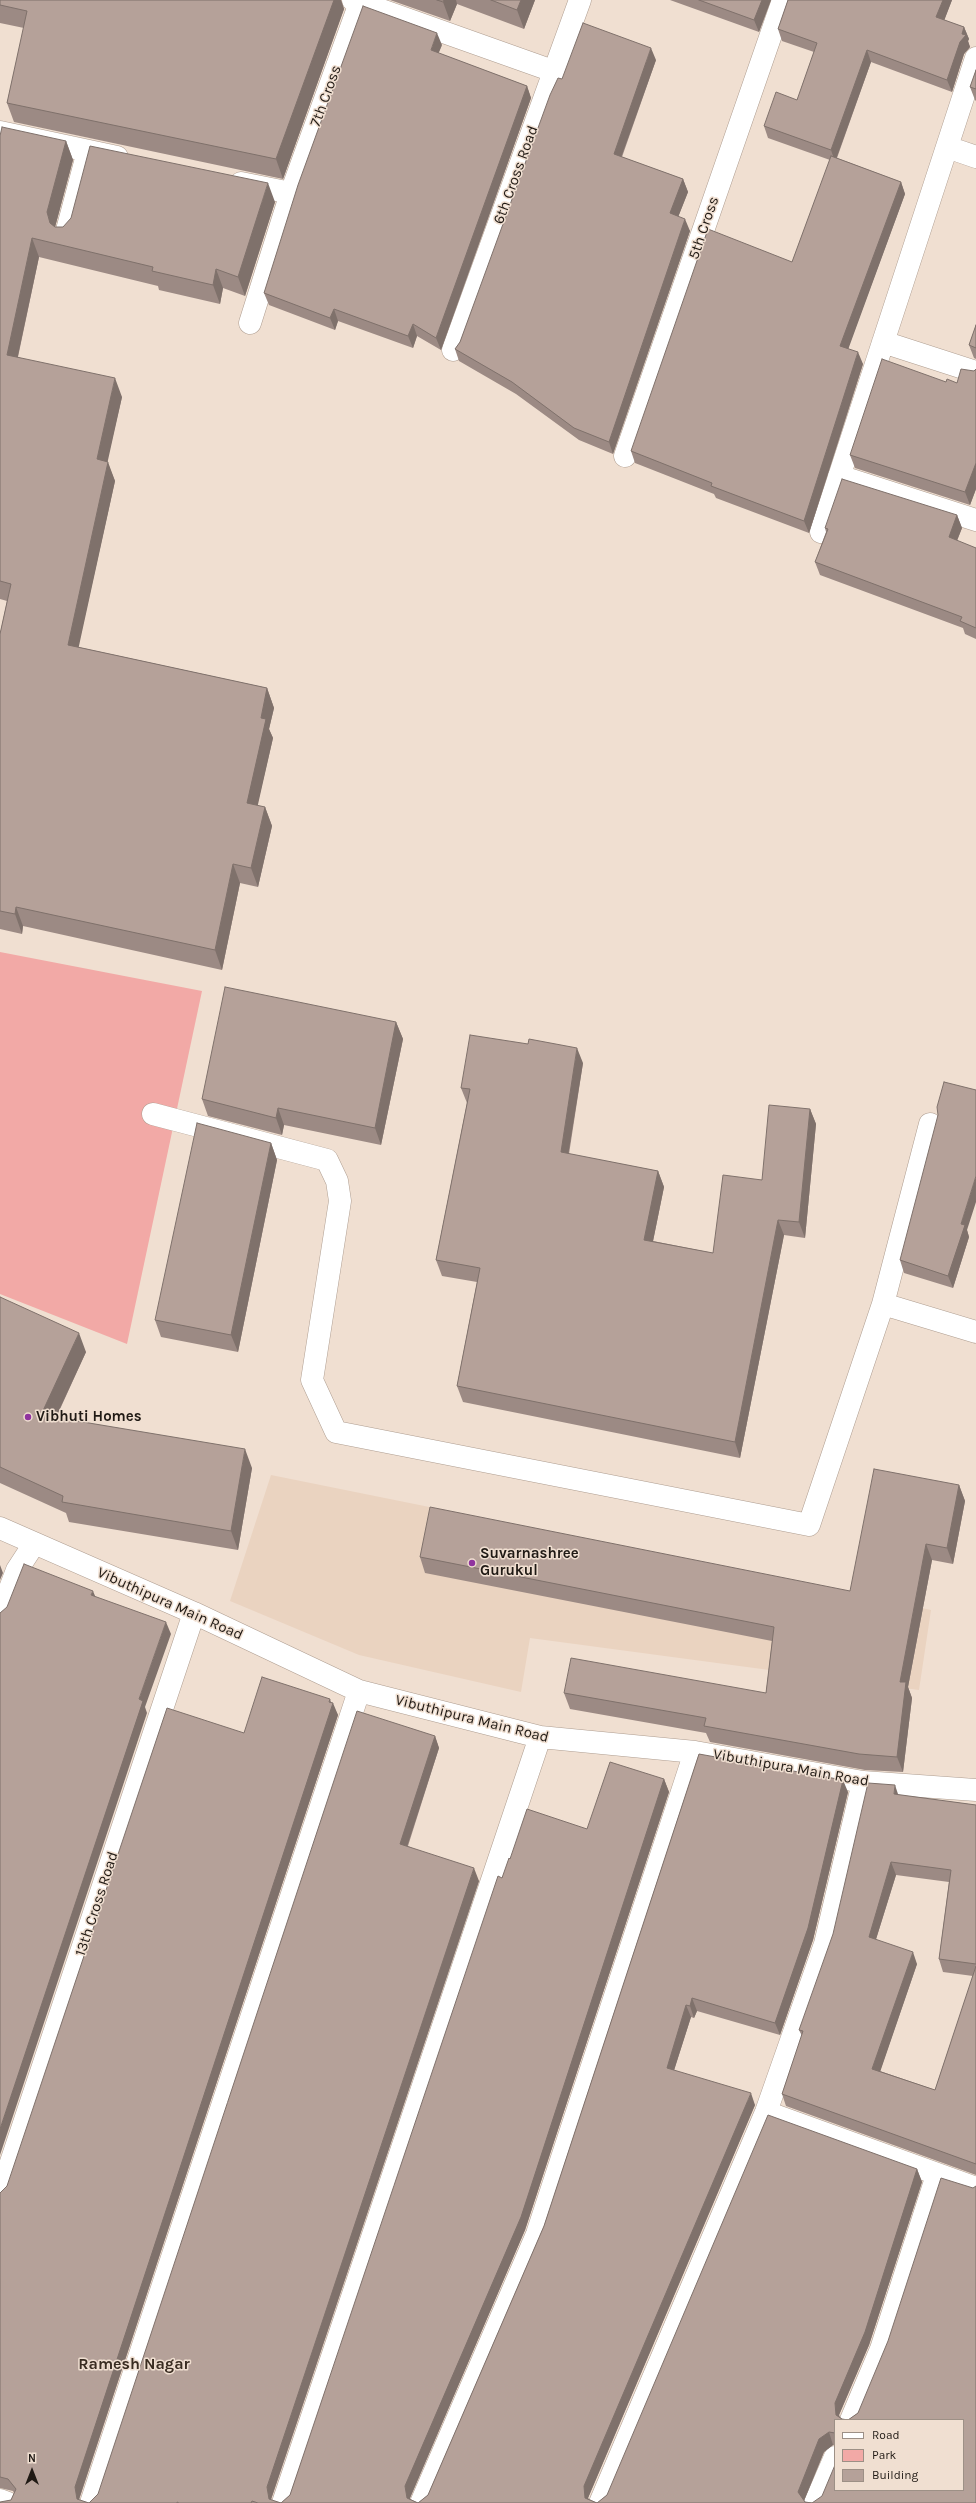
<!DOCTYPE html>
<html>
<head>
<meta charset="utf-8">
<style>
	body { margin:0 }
	#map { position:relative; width:976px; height:2503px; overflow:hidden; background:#f0dfd1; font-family:Karla,sans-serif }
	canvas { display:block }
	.legend { position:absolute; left:834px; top:2419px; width:130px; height:72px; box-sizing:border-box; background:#f0dfd1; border:1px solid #9d9086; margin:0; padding:5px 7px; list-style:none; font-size:12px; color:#201a15 }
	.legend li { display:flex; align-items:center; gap:8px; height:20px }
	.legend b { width:20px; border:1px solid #9d9086 }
	.north { position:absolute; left:12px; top:2451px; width:40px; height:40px; -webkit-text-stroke:3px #f0dfd1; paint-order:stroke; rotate:0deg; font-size:11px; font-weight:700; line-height:16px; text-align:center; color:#201a15 }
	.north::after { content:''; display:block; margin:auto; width:14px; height:18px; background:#201a15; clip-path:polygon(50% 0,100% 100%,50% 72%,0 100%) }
</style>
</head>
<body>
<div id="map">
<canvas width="976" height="2503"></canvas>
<ul class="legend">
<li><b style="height:5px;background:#fff"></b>Road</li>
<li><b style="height:11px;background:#f2a9a6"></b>Park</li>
<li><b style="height:11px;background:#b5a199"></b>Building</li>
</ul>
<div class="north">N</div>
</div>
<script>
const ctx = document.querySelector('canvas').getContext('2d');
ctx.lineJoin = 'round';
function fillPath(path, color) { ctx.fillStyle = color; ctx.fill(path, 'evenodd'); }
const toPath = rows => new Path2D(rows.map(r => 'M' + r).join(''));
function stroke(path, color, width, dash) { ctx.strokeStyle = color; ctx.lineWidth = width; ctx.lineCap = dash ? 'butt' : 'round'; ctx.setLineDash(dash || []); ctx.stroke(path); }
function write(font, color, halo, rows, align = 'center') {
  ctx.font = font + ' Karla,sans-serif'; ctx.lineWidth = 3; ctx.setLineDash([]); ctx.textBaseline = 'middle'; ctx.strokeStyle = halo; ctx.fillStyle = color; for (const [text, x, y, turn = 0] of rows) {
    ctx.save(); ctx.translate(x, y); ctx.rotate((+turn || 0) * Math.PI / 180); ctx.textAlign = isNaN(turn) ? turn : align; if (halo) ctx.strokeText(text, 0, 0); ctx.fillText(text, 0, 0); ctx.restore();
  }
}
fillPath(toPath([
	[271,1475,845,1591,931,1610,919,1690,530,1638,521,1692,359,1655,230,1601]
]), '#ead3c0');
fillPath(toPath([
	[0,952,202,991,127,1344,0,1294]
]), '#f2a9a6');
const minor = toPath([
	[353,0,553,71],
	[0,132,117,157],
	[947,147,976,157],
	[241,183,291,193],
	[66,234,88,151],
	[250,323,291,193,361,0],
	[883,342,976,372],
	[453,350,580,0],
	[625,456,783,0],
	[839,476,976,520],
	[821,532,976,58],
	[153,1114,327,1160,337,1181,340,1201,312,1380,336,1432,809,1525,883,1304],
	[930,1124,883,1304,976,1332],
	[0,1528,194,1613,359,1691,540,1737,695,1752,863,1782,976,1790],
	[0,1615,17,1570,34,1544],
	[766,2112,976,2188],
	[0,2195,194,1613],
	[851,2420,881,2349,937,2175],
	[0,2500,8,2503],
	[91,2503,359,1691],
	[283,2503,540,1737],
	[421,2503,537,2234,695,1752],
	[600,2503,766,2112,825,1944,863,1782],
	[815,2503,835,2457]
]);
stroke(minor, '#ae9d90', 23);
stroke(minor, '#fff', 22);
fillPath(toPath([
	[0,0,341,0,344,9,283,179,14,122,7,103,24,28,0,23],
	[390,0,535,0,524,29,457,4,450,21],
	[670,0,771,0,759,32],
	[788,0,952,0,944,20,964,27,969,39,968,41,970,47,964,54,952,92,871,62,837,158,901,182,905,194,848,348,863,364,809,533,716,498,714,494,635,463,631,451,792,262,830,160,768,138,764,126,797,100,814,52,782,41,778,29],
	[442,45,438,53,527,86,531,98,441,350,417,336,413,348,338,321,335,330,269,305,264,293],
	[656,60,622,157,683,179,688,192,678,217,690,231,613,454,579,440,516,394,459,361,455,349,460,342,562,79],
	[976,70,976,101,975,100,970,87],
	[0,136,66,141,73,160,55,227,63,227,275,202,245,296,223,288,220,304,159,290,158,286,39,257,18,357,122,397,107,461,115,481,78,647,267,688,274,708,269,729,273,738,257,806,265,807,272,826,258,887,240,883,222,970,23,926,22,934,0,929,0,634,7,601,0,599],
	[976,325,976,359,974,358,969,345],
	[976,369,976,489,970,505,855,468,850,455,946,382,957,383],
	[957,515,962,528,957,541,976,548,976,639,965,634,963,628,820,575,815,562,826,532,825,528],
	[396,1022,403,1039,381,1145,284,1125,282,1135,208,1116,202,1099],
	[583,1063,569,1154,658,1171,664,1187,653,1241,713,1253,810,1109,816,1124,805,1238,784,1235,740,1458,463,1402,457,1386,477,1282,442,1276,436,1260,467,1103,461,1088],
	[271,1143,277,1160,238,1352,161,1337,155,1320],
	[967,1230,969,1237,953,1288,904,1273,900,1260],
	[0,1297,86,1352,56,1418,252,1468,238,1550,69,1522,66,1513,0,1483],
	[959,1485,965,1501,953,1564,932,1560,908,1687,912,1698,903,1772,865,1770,710,1742,706,1733,570,1709,564,1693,766,1693,772,1641,425,1573,420,1557,850,1591],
	[331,1702,338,1715,79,2500,89,2503,98,2494,435,1736,439,1748,408,1846,479,1881,271,2500,281,2503,290,2495,502,1878,510,1859,587,1829,664,1779,669,1792,525,2230,410,2498,410,2499,418,2503,428,2495,544,2226,699,1754,848,1792,813,1940,780,2035,697,2011,694,2018,691,2017,674,2070,755,2105,588,2498,589,2499,597,2503,607,2495,917,2169,922,2182,869,2345,839,2415,840,2417,842,2419,848,2420,858,2413,973,2188,976,2503,0,2503,11,2500,14,2493,13,2491,0,2488,0,2193,7,2186,244,1733],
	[835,2420,963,2490,812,2503,805,2502,804,2501,824,2452,833,2445,835,2445],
	[899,1795,976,1805,976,2175,786,2106,782,2094,802,2036,799,2030],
	[896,1875,949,1882,939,1959,943,1972,973,1976,935,2090,880,2071,917,1964,876,1939]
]), '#9c8a84');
fillPath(toPath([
	[334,0,341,0,344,9,283,179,276,159],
	[444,0,456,0,457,4,450,21,443,2],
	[521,0,535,0,524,29,517,10],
	[762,0,771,0,759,32,754,20],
	[943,0,952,0,941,29,936,17],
	[964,27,969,39,968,41,970,47,964,54,952,92,947,80],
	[437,33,442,45,435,62,431,50],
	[651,48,656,60,618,166,614,154],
	[867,50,871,62,835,162,831,150],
	[527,86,531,98,441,350,436,338],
	[66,141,73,160,54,231,50,223,47,212],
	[683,179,688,192,675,225,670,213],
	[901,182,905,194,845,358,840,346],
	[268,183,275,202,245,296,238,277],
	[685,219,690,231,613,454,609,442],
	[32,238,39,257,14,374,7,355],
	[216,269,223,288,220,304,213,285],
	[334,309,338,321,335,330,330,318],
	[413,324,417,336,413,348,408,336],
	[858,352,863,364,809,533,804,521],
	[115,378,122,397,104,478,97,459],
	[108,462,115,481,75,664,68,645],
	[976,463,976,489,970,505,965,492],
	[957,515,962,528,953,550,949,537],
	[267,688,274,708,269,729,273,738,254,822,247,803,261,718],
	[265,807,272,826,258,887,251,868],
	[233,864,240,883,222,970,215,950],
	[16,907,23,926,22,934,15,914],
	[396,1022,403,1039,381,1145,375,1128],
	[577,1048,583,1063,566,1168,561,1152],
	[278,1108,284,1125,282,1135,276,1118],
	[810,1109,816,1124,805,1238,799,1222],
	[271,1143,277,1160,238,1352,231,1335],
	[658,1171,664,1187,650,1256,644,1240],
	[976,1176,976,1202,967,1230,969,1237,953,1288,948,1276,961,1224],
	[778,1220,784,1235,740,1458,735,1442],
	[79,1333,86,1352,48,1434,41,1415],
	[245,1449,252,1468,238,1550,231,1531],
	[959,1485,965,1501,953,1564,947,1548],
	[926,1544,932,1560,908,1687,912,1698,903,1772,897,1757,900,1682],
	[0,1565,3,1573,0,1580],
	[93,1591,98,1603,91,1595],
	[166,1622,171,1634,145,1707,147,1713,0,2155,0,2129,139,1699],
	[330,1699,332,1706,333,1703,338,1715,79,2499,80,2503,77,2499,75,2487],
	[435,1736,439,1748,404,1856,400,1844],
	[664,1779,669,1792,525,2230,410,2498,410,2503,407,2498,405,2486],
	[843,1780,848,1792,813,1940,780,2035,775,2023],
	[895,1785,899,1797,894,1794],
	[891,1862,896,1875,873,1949,869,1937],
	[474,1868,479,1881,271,2499,272,2503,269,2499,267,2487],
	[913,1952,917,1964,877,2081,872,2069],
	[692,1998,697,2011,694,2018,690,2006],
	[686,2005,691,2017,671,2080,667,2068],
	[751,2093,755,2105,588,2498,589,2503,585,2498,584,2486],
	[917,2169,922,2182,869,2345,839,2415,840,2420,836,2415,835,2403],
	[829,2432,833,2445,824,2452,803,2503,798,2492,819,2439]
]), '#7f716b');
const building = toPath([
	[0,0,334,0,276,159,7,103,27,11,0,5,0,0],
	[437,0,444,0,443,2,437,0],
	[491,0,521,0,517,10,491,0],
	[699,0,762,0,754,20,699,0],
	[788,0,943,0,936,17,964,27,962,34,966,35,960,42,947,80,867,50,831,150,764,126,776,92,797,100,817,43,778,29,788,0],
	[363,6,437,33,431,50,527,86,436,338,413,324,408,336,334,309,330,318,264,293,298,185,363,6],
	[583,23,651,48,614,154,683,179,670,213,685,219,609,442,574,428,512,382,455,349,460,342,550,95,558,78,562,79,583,23],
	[976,70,976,89,970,87,976,70],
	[2,127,66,141,47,212,50,223,55,227,63,227,71,218,90,146,268,183,238,277,216,269,213,285,152,271,153,267,32,238,7,355,115,378,97,459,108,462,68,645,267,688,261,718,266,719,247,803,265,807,251,868,233,864,215,950,16,907,15,914,0,911,0,634,11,584,0,581,0,136,2,127],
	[831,156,901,182,840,346,858,352,804,521,711,486,712,483,631,451,708,229,792,262,831,156],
	[976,325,976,348,969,345,976,325],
	[882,359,946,382,947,379,957,383,961,369,974,371,976,369,976,463,965,492,850,455,882,359],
	[842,479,957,515,949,537,976,548,976,628,960,621,962,617,815,562,828,529,825,528,842,479],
	[225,987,396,1022,375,1128,278,1108,276,1118,202,1099,225,987],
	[470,1035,528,1044,529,1039,577,1048,561,1152,658,1171,644,1240,713,1253,723,1175,762,1180,769,1105,810,1109,799,1222,778,1220,735,1442,457,1386,480,1268,436,1260,470,1089,461,1088,470,1035],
	[944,1082,976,1090,976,1176,961,1224,965,1225,948,1276,900,1260,938,1115,937,1107,944,1082],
	[197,1123,271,1143,231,1335,155,1320,197,1123],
	[0,1297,79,1333,41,1415,245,1449,231,1531,62,1502,63,1496,0,1467,0,1297],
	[874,1469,959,1485,947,1548,926,1544,900,1682,906,1682,897,1757,859,1754,704,1726,706,1718,564,1693,571,1658,766,1693,774,1627,420,1557,430,1507,850,1591,874,1469],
	[24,1564,93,1591,91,1595,166,1622,139,1699,143,1701,0,2129,0,1613,7,1607,24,1564],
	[262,1677,330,1699,329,1702,333,1703,75,2487,77,2499,89,2503,98,2494,357,1711,435,1736,400,1844,474,1868,267,2487,269,2499,281,2503,290,2495,498,1876,502,1878,509,1858,510,1859,527,1809,587,1829,610,1762,664,1779,521,2217,405,2486,407,2498,418,2503,428,2495,544,2226,699,1754,843,1780,808,1928,775,2023,692,1998,690,2006,686,2005,667,2068,751,2093,584,2486,585,2498,597,2503,607,2495,768,2115,917,2169,865,2332,835,2403,836,2415,842,2419,848,2420,858,2413,888,2341,941,2178,973,2188,976,2186,976,2503,258,2503,252,2501,251,2503,179,2503,177,2502,177,2503,0,2503,0,2502,11,2500,16,2489,8,2479,0,2477,0,2193,7,2186,167,1708,244,1733,262,1677],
	[835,2420,963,2420,963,2490,835,2490,835,2465,822,2496,812,2503,805,2502,798,2492,819,2439,829,2432,835,2433,835,2420],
	[868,1783,895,1785,894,1794,976,1805,976,1964,939,1959,951,1870,891,1862,869,1937,913,1952,872,2069,935,2090,976,1966,976,2164,782,2094,803,2031,799,2030,833,1934,868,1783]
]);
fillPath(building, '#b5a199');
stroke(building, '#7f716b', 1);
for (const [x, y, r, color] of [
	[28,1417,4,"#90349f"],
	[472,1563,4,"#90349f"]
]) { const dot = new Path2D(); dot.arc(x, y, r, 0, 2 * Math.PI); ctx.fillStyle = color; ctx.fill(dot); stroke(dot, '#f0dfd1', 1.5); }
write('15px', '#201a15', '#f0dfd1', [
	["7th Cross",326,96,-70],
	["6th Cross Road",516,175,-70],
	["5th Cross",704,228,-71],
	["Vibuthipura Main Road",170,1604,24],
	["Vibuthipura Main Road",472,1719,14],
	["Vibuthipura Main Road",791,1768,10],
	["13th Cross Road",97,1904,-72]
]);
write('bold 15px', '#201a15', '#f0dfd1', [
	["Vibhuti Homes",36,1417],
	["Suvarnashree",480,1554],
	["Gurukul",480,1571]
], 'left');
write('bold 16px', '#392c21', '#f0dfd1', [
	["Ramesh Nagar",134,2364]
]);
</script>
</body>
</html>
